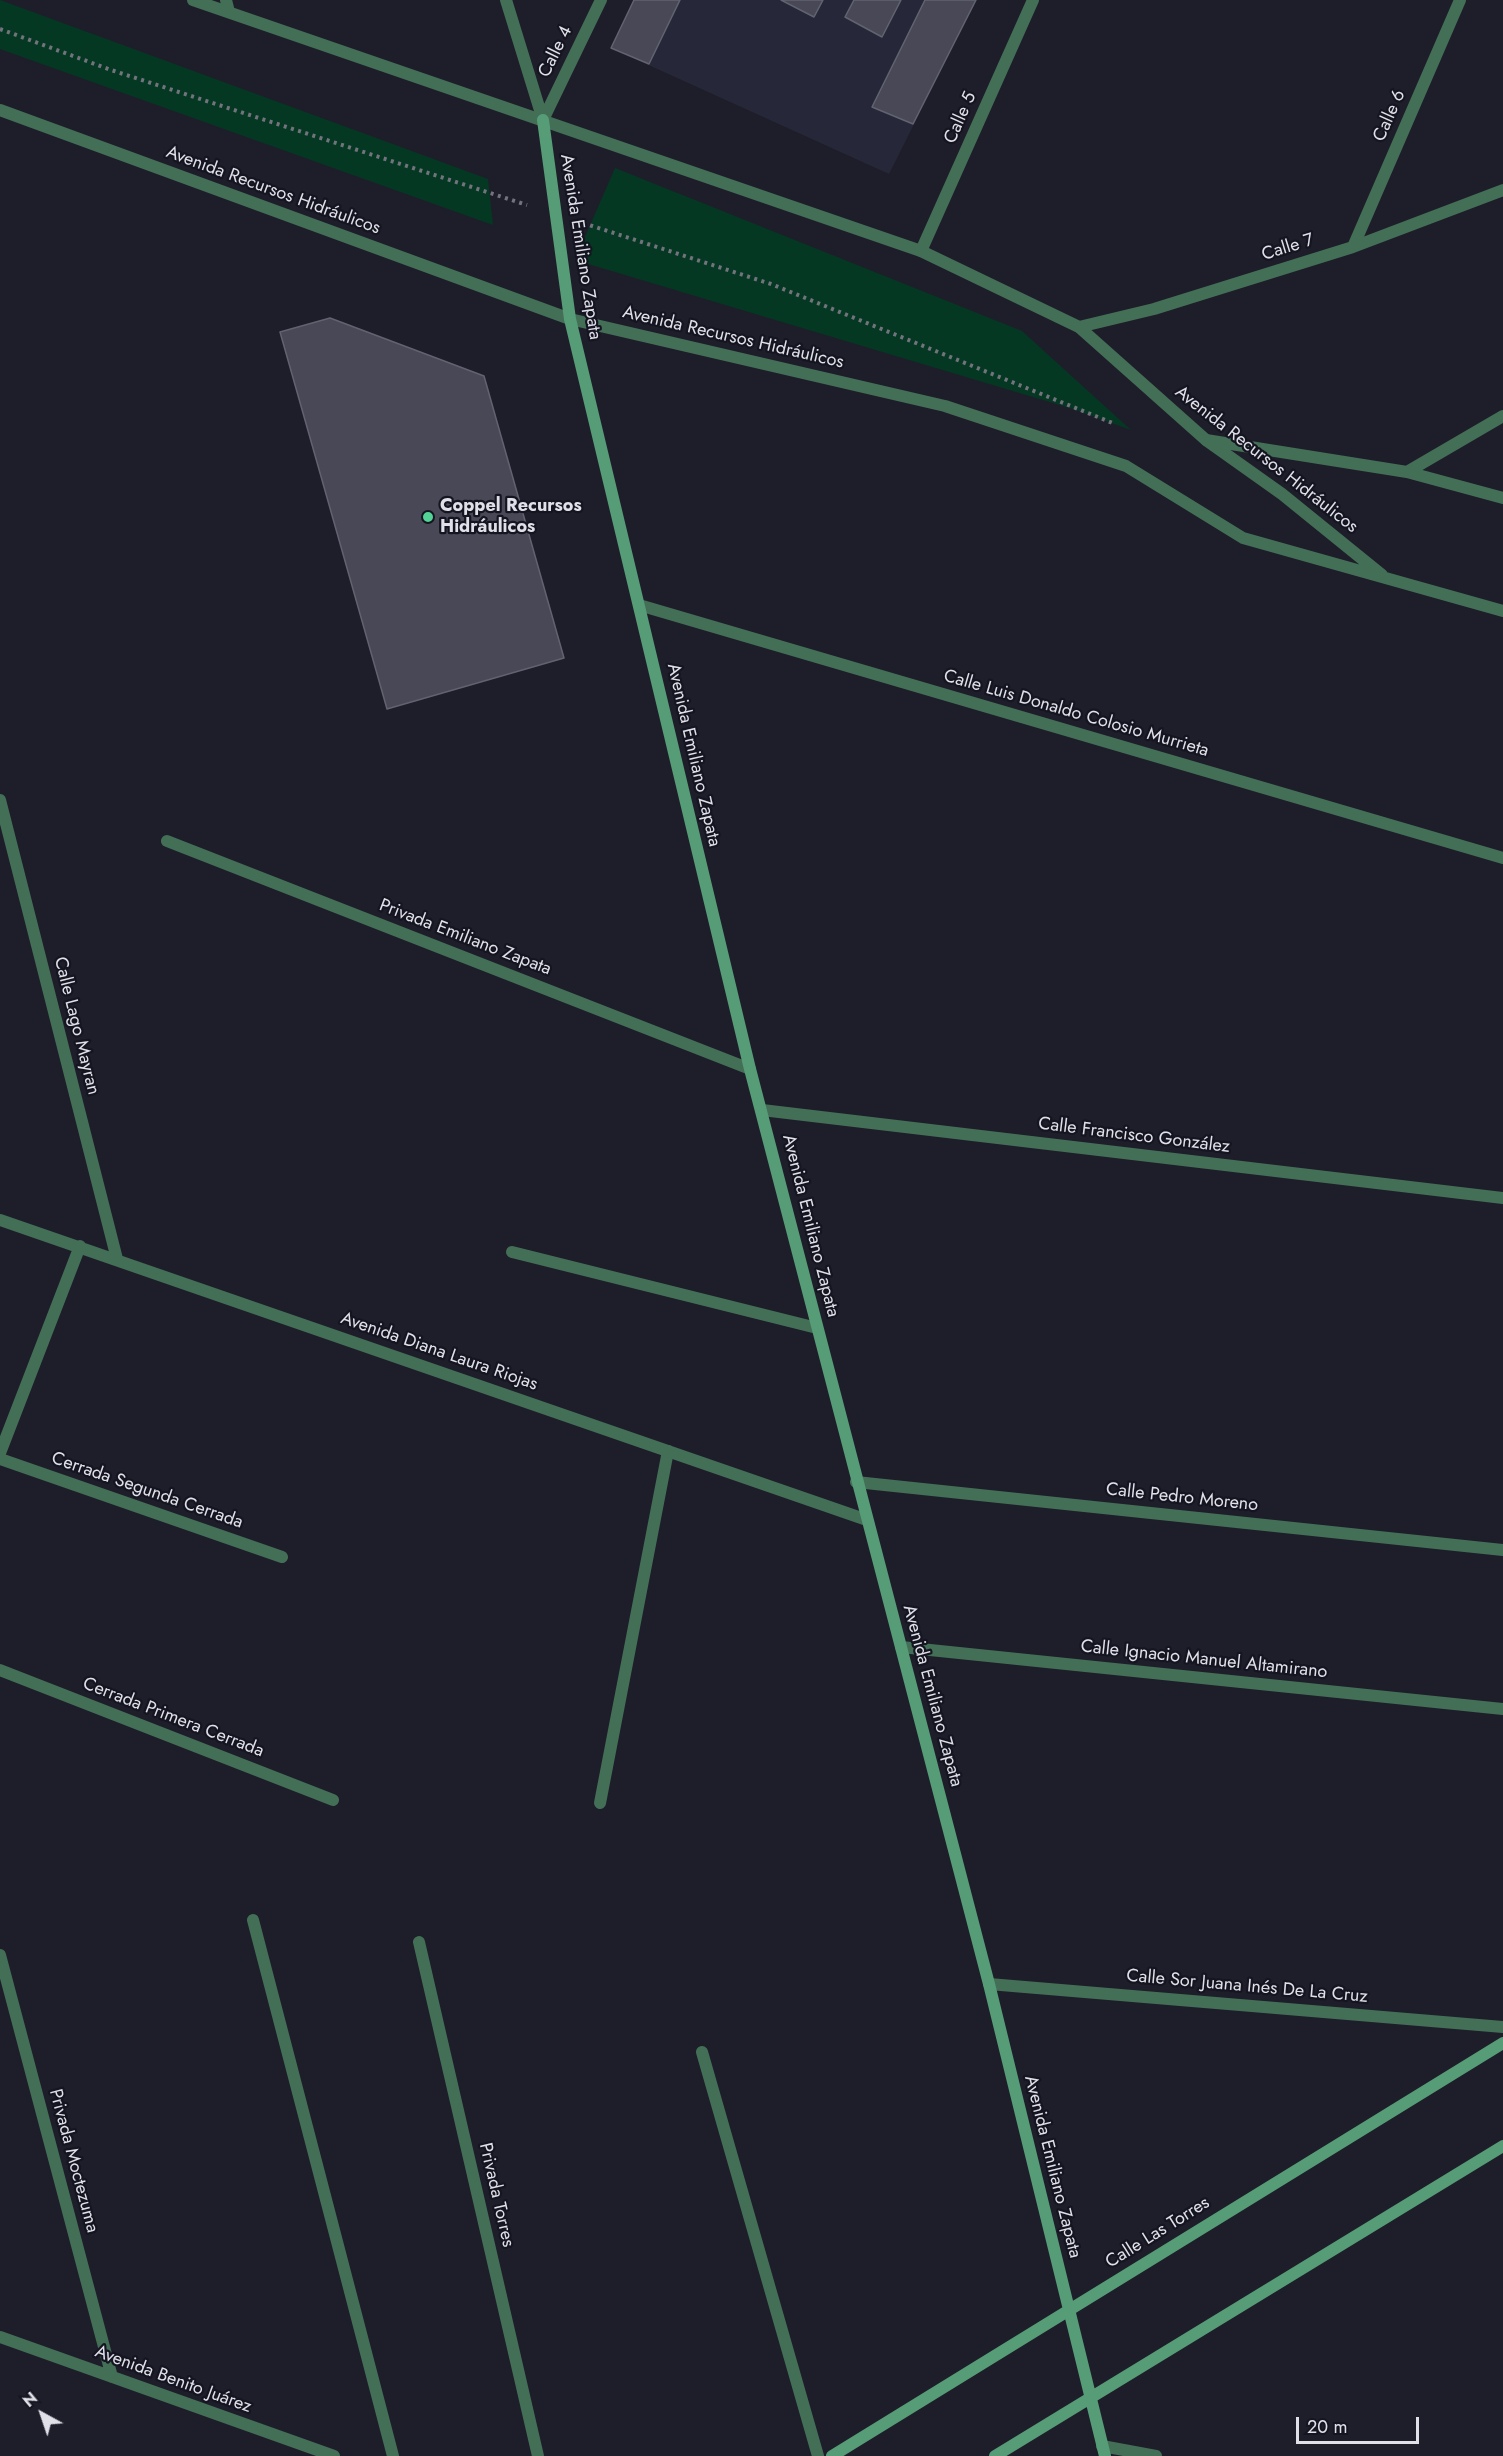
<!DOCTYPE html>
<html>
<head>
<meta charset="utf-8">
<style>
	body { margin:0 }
	#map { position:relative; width:1503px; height:2456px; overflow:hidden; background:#1e1e2a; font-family:Jost,sans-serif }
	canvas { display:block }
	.north { position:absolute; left:12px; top:2384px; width:60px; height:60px; -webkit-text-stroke:4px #141520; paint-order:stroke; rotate:320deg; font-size:16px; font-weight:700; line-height:24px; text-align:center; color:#e0e0e9 }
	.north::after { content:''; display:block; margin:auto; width:21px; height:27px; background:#e0e0e9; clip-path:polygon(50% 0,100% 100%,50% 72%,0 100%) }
	.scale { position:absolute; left:1296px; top:2417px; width:123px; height:27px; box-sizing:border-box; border:3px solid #e0e0e9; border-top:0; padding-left:8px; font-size:18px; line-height:21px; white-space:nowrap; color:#e0e0e9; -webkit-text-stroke:4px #141520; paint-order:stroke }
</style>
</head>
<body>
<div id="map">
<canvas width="1503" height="2456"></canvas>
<div class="north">N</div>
<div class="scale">20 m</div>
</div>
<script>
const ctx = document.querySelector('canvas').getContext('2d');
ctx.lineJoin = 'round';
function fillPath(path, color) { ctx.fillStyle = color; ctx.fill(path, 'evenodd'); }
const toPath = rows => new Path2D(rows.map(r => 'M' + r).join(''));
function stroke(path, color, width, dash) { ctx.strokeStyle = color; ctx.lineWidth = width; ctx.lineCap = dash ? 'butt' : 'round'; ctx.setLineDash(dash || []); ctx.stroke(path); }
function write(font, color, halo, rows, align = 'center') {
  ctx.font = font + ' Jost,sans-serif'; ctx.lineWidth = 4.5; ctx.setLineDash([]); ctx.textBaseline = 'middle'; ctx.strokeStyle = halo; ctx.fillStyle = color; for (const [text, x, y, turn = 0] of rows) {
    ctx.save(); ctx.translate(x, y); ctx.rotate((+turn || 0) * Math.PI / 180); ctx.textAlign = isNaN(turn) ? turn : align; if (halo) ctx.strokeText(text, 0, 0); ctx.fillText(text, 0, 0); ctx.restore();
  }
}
fillPath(toPath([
	[634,0,976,0,889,174,611,48]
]), '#262738');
fillPath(toPath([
	[0,0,488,179,493,225,0,49],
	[615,168,1022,331,1131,430,1073,409,575,260]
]), '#053822');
const building = toPath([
	[634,0,680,0,649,64,611,48,634,0],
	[781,0,823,0,814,17,781,0],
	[854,0,901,0,882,37,845,17,854,0],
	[925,0,976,0,913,124,872,107,925,0],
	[330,318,484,376,564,658,387,709,280,332,330,318]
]);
fillPath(building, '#484856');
stroke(building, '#626371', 1.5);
stroke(toPath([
	[0,29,111,70,527,205],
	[583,223,771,284,1115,424]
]), '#73737e', 4, [3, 4.5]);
stroke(toPath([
	[512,1252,817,1328],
	[600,1803,668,1451]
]), '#446f57', 12);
stroke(toPath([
	[226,0,229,12],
	[506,0,543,120],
	[543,120,601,0],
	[1353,247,1460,0],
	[921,251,1033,0],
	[1079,327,1154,309,1353,247,1503,190],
	[1206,440,1407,472,1503,498],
	[1407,472,1503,416],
	[639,605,1503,858],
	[0,800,117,1259],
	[167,841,750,1069],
	[762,1110,1503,1198],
	[0,1220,867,1520],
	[0,1453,80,1246],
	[0,1459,282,1557],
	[856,1482,1503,1550],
	[901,1647,1503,1709],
	[0,1670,333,1800],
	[253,1920,393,2456],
	[419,1942,538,2456],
	[0,1955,112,2377],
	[989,1984,1503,2027],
	[702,2052,818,2456],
	[0,2337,334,2456],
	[1102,2446,1156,2456]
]), '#446f57', 12);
stroke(toPath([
	[193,0,921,251,1079,327,1206,440,1282,494,1382,575],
	[0,110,570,319,945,406,1126,466,1243,538,1503,611]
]), '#446f57', 12);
stroke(toPath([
	[543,120,570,319,750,1069,989,1984,1105,2456],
	[832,2456,1503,2043],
	[995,2456,1503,2146]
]), '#559c77', 12);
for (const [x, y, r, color] of [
	[428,517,6,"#53d396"]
]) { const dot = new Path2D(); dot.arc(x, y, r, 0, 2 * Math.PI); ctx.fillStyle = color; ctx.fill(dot); stroke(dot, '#141520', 2); }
write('18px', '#e0e0e9', '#141520', [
	["Calle 4",556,52,-64],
	["Calle 6",1390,116,-66],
	["Calle 5",961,118,-66],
	["Avenida Recursos Hidráulicos",273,191,20],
	["Avenida Emiliano Zapata",580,247,81],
	["Calle 7",1288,248,-17],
	["Avenida Recursos Hidráulicos",733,338,13],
	["Avenida Recursos Hidráulicos",1266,460,38],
	["Calle Luis Donaldo Colosio Murrieta",1076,714,16],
	["Avenida Emiliano Zapata",693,755,77],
	["Privada Emiliano Zapata",465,938,21],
	["Calle Lago Mayran",76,1026,76],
	["Calle Francisco González",1134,1136,7],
	["Avenida Emiliano Zapata",810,1226,76],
	["Avenida Diana Laura Riojas",439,1352,19],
	["Cerrada Segunda Cerrada",147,1491,19],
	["Calle Pedro Moreno",1182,1498,6],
	["Calle Ignacio Manuel Altamirano",1204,1660,6],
	["Avenida Emiliano Zapata",932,1696,75],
	["Cerrada Primera Cerrada",173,1718,21],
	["Calle Sor Juana Inés De La Cruz",1247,1987,5],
	["Privada Moctezuma",73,2161,75],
	["Avenida Emiliano Zapata",1052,2167,76],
	["Privada Torres",496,2195,77],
	["Calle Las Torres",1158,2233,-32],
	["Avenida Benito Juárez",173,2380,20]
]);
write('bold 18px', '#e0e0e9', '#141520', [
	["Coppel Recursos",440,507],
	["Hidráulicos",440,528]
], 'left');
</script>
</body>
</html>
